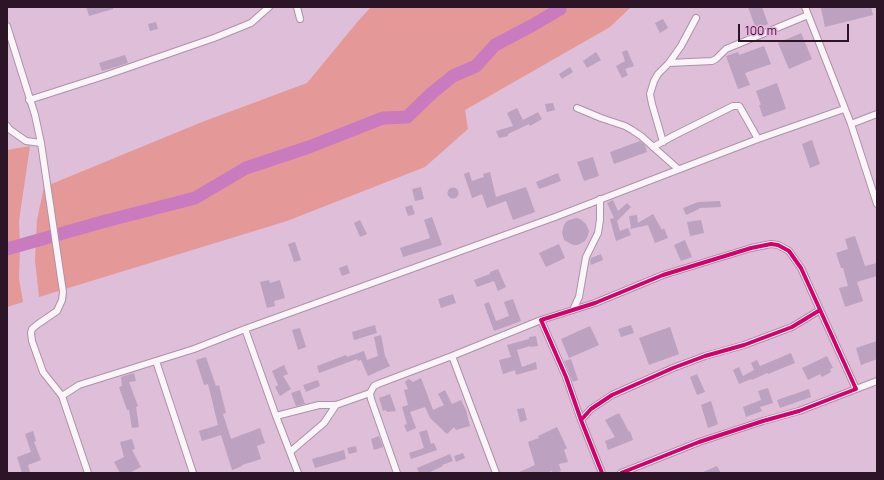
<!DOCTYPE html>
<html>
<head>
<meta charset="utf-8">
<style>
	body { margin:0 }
	#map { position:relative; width:884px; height:480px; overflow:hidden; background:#debed8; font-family:Manrope,sans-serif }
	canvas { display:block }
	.frame { position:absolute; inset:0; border:8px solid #2b1527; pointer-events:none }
	.scale { position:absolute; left:738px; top:24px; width:111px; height:18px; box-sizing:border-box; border:2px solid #2b1527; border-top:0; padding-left:5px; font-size:12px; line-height:14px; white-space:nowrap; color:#2b1527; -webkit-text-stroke:3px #ebb1e0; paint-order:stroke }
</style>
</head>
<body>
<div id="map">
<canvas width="884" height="480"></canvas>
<div class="frame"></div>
<div class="scale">100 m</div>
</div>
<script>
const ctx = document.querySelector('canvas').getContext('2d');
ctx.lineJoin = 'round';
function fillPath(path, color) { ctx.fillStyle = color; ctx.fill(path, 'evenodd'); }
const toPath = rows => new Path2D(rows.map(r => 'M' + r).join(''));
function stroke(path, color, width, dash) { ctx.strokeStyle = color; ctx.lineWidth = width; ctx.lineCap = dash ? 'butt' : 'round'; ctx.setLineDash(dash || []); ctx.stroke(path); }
fillPath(toPath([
	[371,7,631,7,610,27,465,110,468,129,425,167,287,221,39,297,35,260,37,220,44,187,202,122,307,83,359,20],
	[30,146,19,221,20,248,19,279,23,302,7,307,7,150]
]), '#e49998');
stroke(toPath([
	[7,249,102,222,195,198,246,168,309,147,383,118,407,117,432,93,453,76,476,66,495,45,533,25,560,9,560,7]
]), '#ca7abe', 13);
fillPath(toPath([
	[86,7,113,7,113,9,89,16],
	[748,7,762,7,768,24,756,29],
	[824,7,871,7,873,15,825,27,821,8],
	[663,19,668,28,660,33,655,23],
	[156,22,158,29,150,31,148,24],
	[801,33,812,59,789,69,778,43],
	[764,46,771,64,745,73,750,85,738,89,726,56,738,52,739,55],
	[627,50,634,66,625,69,628,75,622,78,616,66,625,61,622,52],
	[596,52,601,60,587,68,583,61],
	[125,55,128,63,102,71,99,63],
	[570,67,573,72,562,79,559,74],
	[777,83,786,109,763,117,759,105,761,105,756,91],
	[553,103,555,110,547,112,545,104],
	[517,108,523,120,538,112,542,119,530,126,529,124,508,134,508,136,499,138,496,131,513,126,507,113],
	[812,140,820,164,810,168,802,144],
	[640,141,645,145,647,152,614,164,610,152],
	[593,157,599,176,584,181,577,162],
	[469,172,472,181,484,177,483,174,490,172,496,197,526,187,535,212,513,220,506,201,487,208,482,194,472,198,464,174],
	[558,173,561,181,539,189,536,182],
	[421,187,424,199,415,201,412,189],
	'447.5 193a5.5 5.5 0 1 1 11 0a5.5 5.5 0 1 1-11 0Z',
	[613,200,618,211,627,203,631,207,617,221,620,231,628,228,631,235,616,241,614,234,610,219,614,218,607,203],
	[720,201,721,207,699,208,699,209,686,215,683,208,698,202],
	[412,205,415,214,408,216,405,207],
	[653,214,662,230,664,228,668,238,655,243,648,225,630,229,630,228,631,227,629,216,637,215,638,223],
	[432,217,442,245,403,257,400,248,430,238,424,220],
	[576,218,580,219,586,224,589,231,588,235,585,241,578,245,574,245,571,244,564,240,562,233,564,225,566,222,569,220],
	[360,220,367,234,360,237,354,223],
	[701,220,704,233,690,236,687,222],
	[855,236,865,266,877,263,877,276,857,282,863,301,845,307,839,288,848,286,843,268,841,268,836,253,848,249,845,239],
	[685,240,692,257,681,261,674,245],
	[295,242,301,260,294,262,288,244],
	[559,244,565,258,546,267,539,253],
	[601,254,603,260,591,265,590,261,591,258],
	[347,265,350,273,342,276,339,268],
	[498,269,506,287,498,291,494,281,477,287,474,280,490,274,490,272],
	[269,280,270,283,280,280,285,298,274,301,275,306,267,308,260,282],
	[453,294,456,303,441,308,438,299],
	[513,299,521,321,494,331,484,304,489,302,496,321,509,316,504,302],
	[375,325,377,333,354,340,352,332],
	[631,325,634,333,621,337,618,329],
	[590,326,599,345,569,358,561,339],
	[670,327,679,354,649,365,639,338],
	[300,328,306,347,298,350,292,330],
	[381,335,385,356,390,366,368,376,361,360,358,361,357,359,319,373,317,366,346,355,347,357,364,351,367,360,378,356,374,337],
	[536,336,538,346,531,347,530,346,517,350,522,367,536,362,537,369,516,375,515,370,503,374,499,360,511,357,507,345,529,339,529,337],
	[877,341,877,359,861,365,856,348],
	[791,353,795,363,768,374,767,373,752,380,751,379,739,384,733,370,739,367,743,376,754,370,751,363,757,360,760,366],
	[827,356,833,368,830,369,831,372,822,377,820,374,808,380,802,368],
	[206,357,216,386,219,385,226,413,223,414,231,439,260,428,265,443,257,446,261,459,242,465,242,466,232,470,221,435,202,441,199,431,218,425,208,384,204,385,196,360],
	[571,359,578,380,573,382,564,361],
	[284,365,288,374,283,376,291,389,280,396,275,387,278,385,272,371],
	[134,373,136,381,129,382,138,406,136,407,139,427,132,428,129,410,127,410,119,387,122,386,121,377],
	[697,374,705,392,697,395,690,377],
	[421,378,433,410,444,405,438,394,445,390,452,404,461,400,466,410,470,426,456,430,454,427,447,434,430,418,425,407,410,412,416,428,407,432,404,425,407,424,402,407,408,405,404,390,408,389,405,382,408,379,409,379,413,382],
	[318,380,320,386,306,392,303,385],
	[768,388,773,403,760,407,762,411,746,417,743,407,761,400,758,391],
	[809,389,811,397,780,408,777,400],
	[300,390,305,404,296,406,291,393],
	[390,394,396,411,387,412,386,410,383,411,379,398],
	[711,401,718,424,708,428,701,405],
	[524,408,527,420,520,422,517,409],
	[619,413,629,432,630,431,633,440,608,450,605,441,615,437,605,420],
	[557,427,567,448,564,450,568,462,559,464,561,471,555,473,552,473,552,471,546,473,517,473,535,465,528,442,539,438,538,436],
	[427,430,431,444,434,443,437,450,411,459,409,453,424,448,419,432],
	[33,431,36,441,34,442,41,460,28,465,30,473,22,473,17,457,31,452,25,434],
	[379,436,383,447,374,450,371,439],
	[132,439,135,449,132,450,141,467,129,473,120,473,114,462,124,457,120,442],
	[356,446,357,452,349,454,347,448],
	[344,450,346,459,315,468,312,459],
	[463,453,465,458,456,462,454,456],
	[450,454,453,461,442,465,443,466,428,473,419,473,417,468],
	[717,466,721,473,701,473]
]), '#bca1c0');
const minor = toPath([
	[297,7,300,19],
	[805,7,851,124,877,204],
	[7,26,35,115,41,143,63,292,62,300,57,311,38,324,32,329,31,333,32,341,43,372,62,396],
	[669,63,712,61,716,59,726,49,808,15],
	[29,100,107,75,214,38,251,23,269,7],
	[577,108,601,118,625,126,632,130,641,136,678,169],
	[851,124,877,114],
	[7,126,9,129,26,141,41,143],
	[663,142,652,104,650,94,654,81,658,74,669,63,681,46,696,18],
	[653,147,675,135,733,106,739,106,741,109,758,139],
	[573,310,579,297,586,257,598,233,600,220,600,199],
	[245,329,276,416,298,473],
	[452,356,496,473],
	[156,361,193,473],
	[276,416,319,405,336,405,370,393],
	[581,420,591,409,612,395,673,368,705,356,744,345,792,327,820,310],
	[290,452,324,423,336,405],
	[88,473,62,396,79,385,194,349,245,329,555,217,758,139,844,109],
	[397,473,371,399,370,393,374,386,378,384,452,356,541,320],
	[602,473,581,420,566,377,541,320,595,303,663,275,751,248,771,244,778,245,789,251,801,268,856,389],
	[621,473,699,442,763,421,799,411,877,381]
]);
stroke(minor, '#ab93a6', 8);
stroke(minor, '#faf5f9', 6);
stroke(toPath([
	[581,420,591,409,612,395,673,368,705,356,744,345,792,327,820,310],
	[602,473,581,420,566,377,541,320,595,303,663,275,751,248,771,244,778,245,789,251,801,268,856,389,799,411,763,421,699,442,621,473]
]), '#d6006c', 4);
</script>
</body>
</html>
